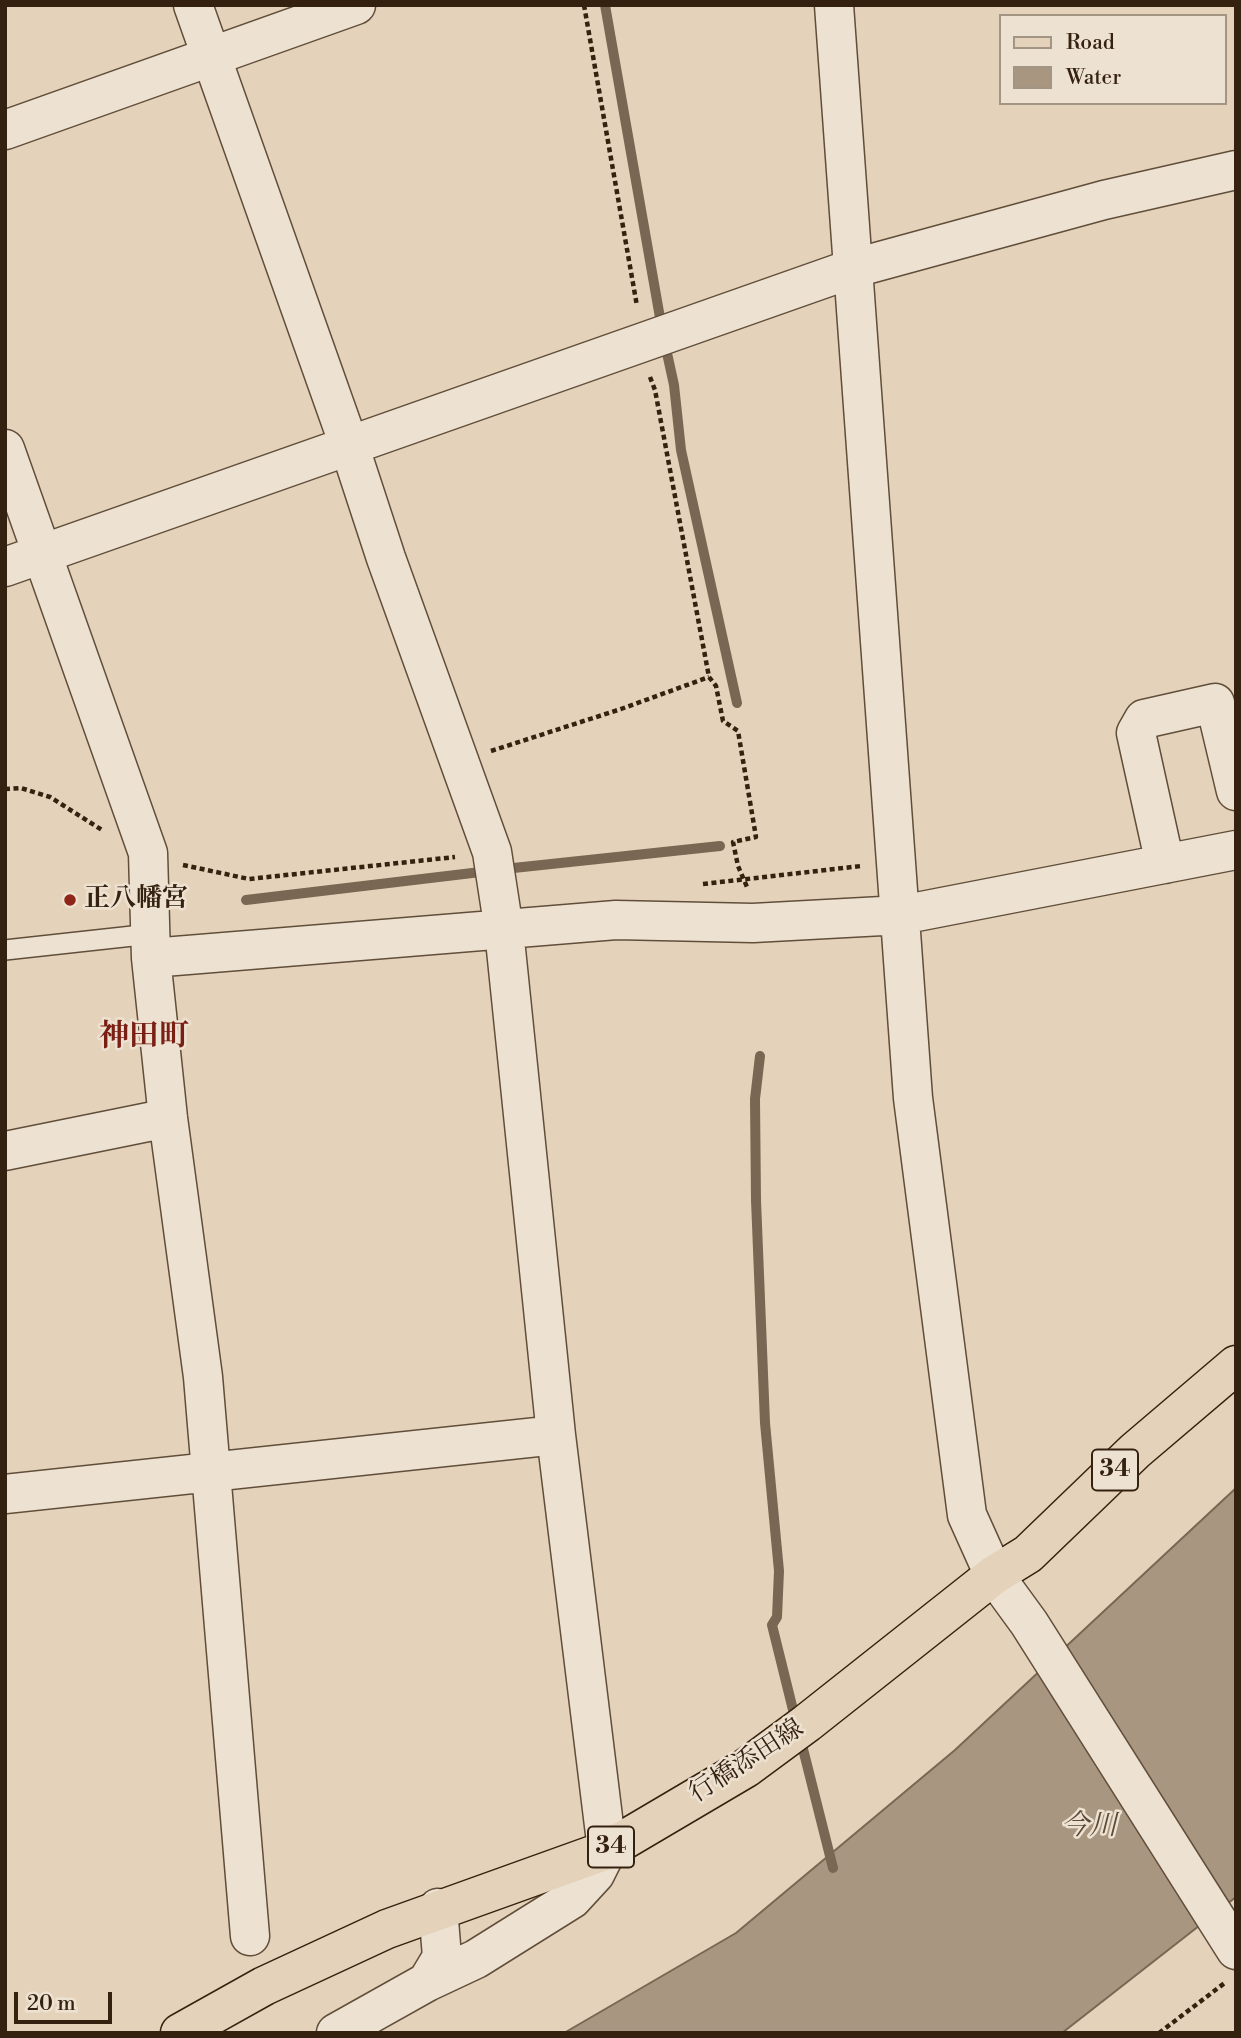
<!DOCTYPE html>
<html>
<head>
<meta charset="utf-8">
<style>
	body { margin:0 }
	#map { position:relative; width:1241px; height:2038px; overflow:hidden; background:#e4d3ba; font-family:"Libre Bodoni",serif }
	canvas { display:block }
	.frame { position:absolute; inset:0; border:7px solid #35210f; pointer-events:none }
	.legend { position:absolute; left:999px; top:14px; width:228px; height:91px; box-sizing:border-box; background:#ede2d2; border:2px solid #a39584; margin:0; padding:9px 12px; list-style:none; font-size:21px; color:#35210f }
	.legend li { display:flex; align-items:center; gap:14px; height:35px }
	.legend b { width:35px; border:2px solid #a39584 }
	.scale { position:absolute; left:14px; top:1992px; width:98px; height:32px; box-sizing:border-box; border:4px solid #35210f; border-top:0; padding-left:9px; font-size:21px; line-height:24px; white-space:nowrap; color:#35210f; -webkit-text-stroke:5px #ede2d2; paint-order:stroke }
</style>
</head>
<body>
<div id="map">
<canvas width="1241" height="2038"></canvas>
<div class="frame"></div>
<ul class="legend">
<li><b style="height:9px;background:#e4d3ba"></b>Road</li>
<li><b style="height:19px;background:#a89680"></b>Water</li>
</ul>
<div class="scale">20 m</div>
</div>
<script>
const ctx = document.querySelector('canvas').getContext('2d');
ctx.lineJoin = 'round';
function fillPath(path, color) { ctx.fillStyle = color; ctx.fill(path, 'evenodd'); }
const toPath = rows => new Path2D(rows.map(r => 'M' + r).join(''));
function stroke(path, color, width, dash) { ctx.strokeStyle = color; ctx.lineWidth = width; ctx.lineCap = dash ? 'butt' : 'round'; ctx.setLineDash(dash || []); ctx.stroke(path); }
function write(font, color, halo, rows, align = 'center') {
  ctx.font = font + ' "Libre Bodoni","Noto Serif JP",serif'; ctx.lineWidth = 5; ctx.setLineDash([]); ctx.textBaseline = 'middle'; ctx.strokeStyle = halo; ctx.fillStyle = color; for (const [text, x, y, turn = 0] of rows) {
    ctx.save(); ctx.translate(x, y); ctx.rotate((+turn || 0) * Math.PI / 180); ctx.textAlign = isNaN(turn) ? turn : align; if (halo) ctx.strokeText(text, 0, 0); ctx.fillText(text, 0, 0); ctx.restore();
  }
}
const water = toPath([
	[1236,1488,1236,1897,1062,2033,564,2033,736,1933,955,1750,1236,1488]
]);
fillPath(water, '#a89680');
stroke(water, '#7a6753', 2);
stroke(toPath([
	[605,5,662,329],
	[665,344,674,385,681,450,737,703],
	[504,869,720,846],
	[246,900,489,871],
	[760,1056,755,1099,756,1200,765,1423,779,1571,777,1617,772,1625,796,1722],
	[800,1737,833,1868]
]), '#7a6753', 10);
const service = toPath([
	[5,950,151,934]
]);
const minor = toPath([
	[834,5,913,1098,967,1515,994,1575],
	[5,130,356,5],
	[5,449,148,853,151,958,168,1118,203,1377,250,1936],
	[1165,864,1136,733,1144,719,1215,703,1236,791],
	[151,958,616,920,753,923,901,915,1236,850],
	[5,1151,168,1118],
	[5,1494,556,1435],
	[427,1982,442,1957,438,1908],
	[336,2033,427,1982,476,1959,572,1899,595,1874,607,1850,556,1435,504,930,492,852,386,558,349,445]
]);
const tertiary = toPath([
	[193,5,349,445],
	[5,567,851,269,1104,200,1236,170],
	[994,1575,1029,1623,1236,1950]
]);
const primary = toPath([
	[180,2033,264,1986,387,1929,607,1850,746,1768,807,1723,994,1575,1028,1554,1135,1451,1236,1365]
]);
stroke(service, '#614e3a', 22);
stroke(minor, '#614e3a', 41);
stroke(tertiary, '#614e3a', 41);
stroke(primary, '#35210f', 41);
stroke(toPath([
	[584,5,637,306],
	[650,377,655,390,709,677,716,686,723,721,738,731,756,837,733,842,738,866,747,887],
	[491,751,621,709,709,677],
	[5,789,21,788,50,797,102,830],
	[183,865,249,879,455,857],
	[703,884,861,866],
	[1159,2033,1226,1982]
]), '#35210f', 4.5, [5, 3.5]);
stroke(service, '#ede2d2', 19);
stroke(minor, '#ede2d2', 38);
stroke(tertiary, '#ede2d2', 38);
stroke(primary, '#e4d3ba', 38);
for (const [x, y, r, color] of [
	[70,900,7,"#8f2418"]
]) { const dot = new Path2D(); dot.arc(x, y, r, 0, 2 * Math.PI); ctx.fillStyle = color; ctx.fill(dot); stroke(dot, '#ede2d2', 2.5); }
for (const [x, y, w] of [
	[1115,1470,46],
	[611,1847,46]
]) { const box = new Path2D(); box.roundRect(x - w / 2, y - 20.5, w, 41, 5); ctx.fillStyle = '#ede2d2'; ctx.fill(box); stroke(box, '#35210f', 2); }
write('bold 24px', '#35210f', null, [
	["34",1115,1470],
	["34",611,1847]
]);
write('bold 26px', '#35210f', '#ede2d2', [
	["正八幡宮",84,900]
], 'left');
write('26px', '#35210f', '#ede2d2', [
	["行橋添田線",747,1762,-33]
]);
write('italic 28px', '#5d4a37', '#ede2d2', [
	["今川",1089,1827]
]);
write('bold 30px', '#7a1f14', '#ede2d2', [
	["神田町",144,1038]
]);
</script>
</body>
</html>
